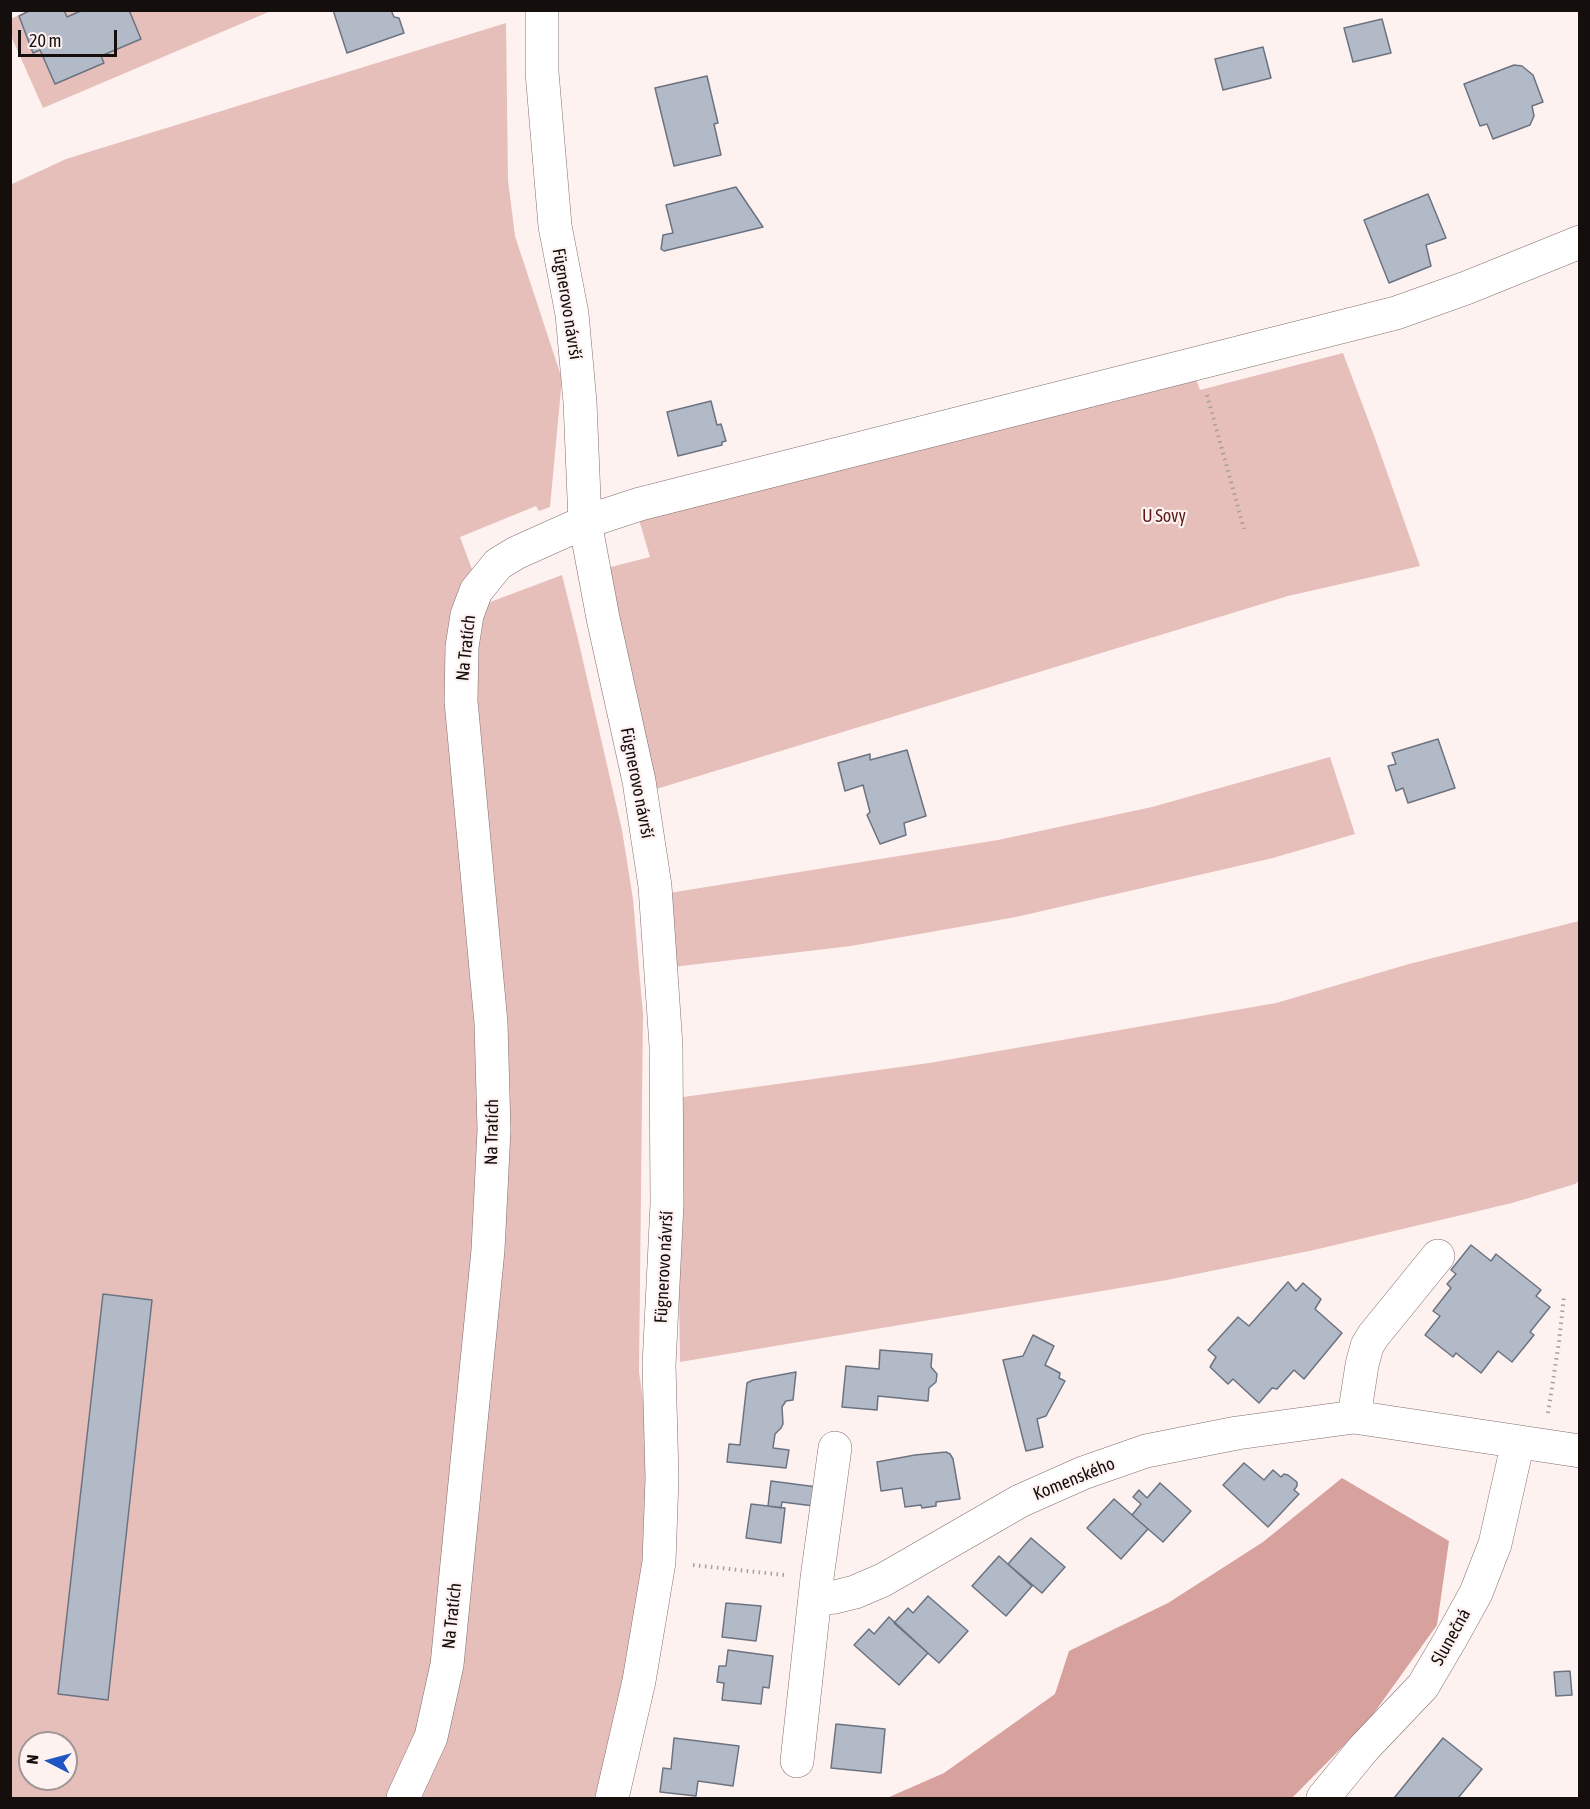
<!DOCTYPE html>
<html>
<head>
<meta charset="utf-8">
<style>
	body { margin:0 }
	#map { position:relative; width:1590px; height:1809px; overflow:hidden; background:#fef2f1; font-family:"Asap Condensed",sans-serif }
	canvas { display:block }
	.frame { position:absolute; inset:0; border:12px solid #140e0d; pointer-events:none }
	.north { position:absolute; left:18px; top:1731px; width:60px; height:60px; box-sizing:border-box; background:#fef2f1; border:2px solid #a09796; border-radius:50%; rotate:276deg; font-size:16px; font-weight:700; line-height:24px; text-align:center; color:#140e0d }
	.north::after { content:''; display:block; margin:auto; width:21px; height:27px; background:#2155c3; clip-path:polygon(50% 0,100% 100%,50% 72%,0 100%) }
	.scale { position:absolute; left:18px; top:30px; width:99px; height:27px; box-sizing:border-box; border:3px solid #140e0d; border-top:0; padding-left:8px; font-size:18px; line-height:21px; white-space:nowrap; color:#140e0d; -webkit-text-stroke:4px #fef2f1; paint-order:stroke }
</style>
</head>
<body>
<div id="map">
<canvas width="1590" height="1809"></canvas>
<div class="frame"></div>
<div class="north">N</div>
<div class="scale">20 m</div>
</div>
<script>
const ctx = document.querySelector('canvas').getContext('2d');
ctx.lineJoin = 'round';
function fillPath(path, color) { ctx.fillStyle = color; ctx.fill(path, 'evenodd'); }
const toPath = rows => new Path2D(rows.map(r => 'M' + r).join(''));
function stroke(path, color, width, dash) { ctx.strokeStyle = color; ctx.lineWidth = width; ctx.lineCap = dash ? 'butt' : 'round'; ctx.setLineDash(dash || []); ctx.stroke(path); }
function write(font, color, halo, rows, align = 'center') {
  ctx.font = font + ' "Asap Condensed",sans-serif'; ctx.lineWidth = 4.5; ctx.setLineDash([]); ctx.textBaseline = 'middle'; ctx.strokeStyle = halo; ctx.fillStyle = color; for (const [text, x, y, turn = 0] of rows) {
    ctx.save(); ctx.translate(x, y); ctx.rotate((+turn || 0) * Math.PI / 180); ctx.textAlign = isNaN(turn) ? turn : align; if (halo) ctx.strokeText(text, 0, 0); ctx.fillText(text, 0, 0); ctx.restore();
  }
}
fillPath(toPath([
	[31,10,271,11,43,108,11,36,10,19],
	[506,23,508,180,515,236,562,379,550,507,539,511,536,506,460,537,485,604,562,575,578,639,622,830,633,899,643,1014,639,1372,652,1460,653,1519,606,1798,11,1798,10,185,66,159],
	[30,1743,66,1743,66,1779,30,1779],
	[1343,353,1375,438,1420,566,1288,596,653,790,607,568,650,557,639,520,1194,373,1200,390],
	[1330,757,1355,834,1273,858,1016,917,851,946,673,967,669,893,998,840,1152,807],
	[1579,921,1580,1180,1575,1184,1512,1203,1314,1250,1167,1280,680,1362,676,1098,929,1063,1276,1003,1409,964]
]), '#e6bfbb');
fillPath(toPath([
	[1342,1478,1449,1541,1437,1625,1369,1720,1292,1798,887,1798,944,1773,1055,1694,1069,1651,1168,1603,1263,1542]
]), '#d7a19d');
const building = toPath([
	[31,10,64,10,67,17,83,10,129,10,141,39,101,56,104,63,55,84,40,50,33,53,19,16,31,10],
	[333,10,391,10,394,17,399,18,404,33,347,53,333,10],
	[1382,19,1391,53,1353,62,1344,28,1382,19],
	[1263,47,1271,78,1223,90,1215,59,1263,47],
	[1514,65,1522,66,1533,75,1543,102,1532,106,1534,116,1530,125,1493,139,1487,124,1480,126,1464,84,1514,65],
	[707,76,718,123,714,124,721,155,674,166,655,88,707,76],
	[736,187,763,227,664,251,661,249,663,235,673,233,666,205,736,187],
	[1428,194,1446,238,1426,245,1431,266,1389,283,1364,220,1428,194],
	[711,401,717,425,721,424,726,441,722,442,722,445,678,456,667,412,711,401],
	[1438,739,1455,788,1408,803,1403,788,1396,791,1388,766,1396,764,1392,753,1438,739],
	[907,750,926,816,904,823,906,835,880,844,867,815,870,812,863,785,845,791,838,763,870,754,870,760,907,750],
	[1471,1245,1491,1261,1496,1254,1541,1290,1536,1296,1550,1307,1530,1332,1534,1335,1512,1362,1498,1351,1481,1373,1456,1353,1453,1357,1425,1335,1440,1316,1433,1311,1451,1288,1447,1284,1456,1274,1451,1270,1471,1245],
	[1288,1282,1296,1291,1303,1283,1321,1299,1315,1309,1342,1333,1304,1379,1294,1370,1277,1389,1272,1388,1259,1403,1233,1379,1228,1384,1210,1367,1216,1357,1208,1350,1238,1317,1249,1326,1288,1282],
	[103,1294,152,1300,108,1700,58,1694,103,1294],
	[1033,1335,1054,1346,1045,1365,1060,1373,1059,1378,1065,1381,1046,1416,1037,1419,1043,1447,1026,1451,1003,1360,1023,1356,1033,1335],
	[880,1350,932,1354,931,1367,937,1374,936,1382,929,1388,928,1401,878,1396,877,1410,842,1407,846,1366,879,1369,880,1350],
	[796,1372,793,1400,786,1401,782,1407,783,1424,781,1428,775,1434,773,1448,789,1450,786,1468,727,1462,729,1444,740,1445,747,1383,753,1380,796,1372],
	[946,1452,950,1454,953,1459,960,1499,936,1502,936,1506,922,1508,921,1505,905,1507,902,1488,881,1491,877,1462,915,1455,946,1452],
	[1244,1463,1264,1480,1273,1470,1281,1477,1284,1474,1288,1475,1297,1482,1297,1486,1294,1490,1299,1494,1268,1527,1223,1485,1244,1463],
	[771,1481,817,1487,814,1506,782,1502,781,1508,768,1506,771,1481],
	[1160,1483,1191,1511,1163,1542,1132,1515,1141,1504,1133,1497,1139,1490,1147,1498,1160,1483],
	[1114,1499,1148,1529,1121,1559,1087,1528,1114,1499],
	[751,1504,785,1508,781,1543,746,1538,751,1504],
	[1031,1538,1065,1567,1042,1593,1008,1564,1031,1538],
	[999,1556,1032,1586,1006,1616,972,1586,999,1556],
	[928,1596,968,1631,939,1663,894,1623,908,1608,913,1613,928,1596],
	[726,1603,761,1606,756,1641,722,1637,726,1603],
	[889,1617,928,1653,899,1685,854,1645,869,1629,874,1634,889,1617],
	[728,1650,773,1656,769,1688,763,1687,761,1704,722,1700,724,1683,717,1682,719,1666,726,1666,728,1650],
	[1570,1671,1572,1695,1556,1696,1554,1672,1570,1671],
	[836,1724,885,1729,881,1773,831,1768,836,1724],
	[674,1738,739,1746,733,1786,698,1781,696,1796,660,1792,663,1768,671,1769,674,1738],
	[1443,1738,1482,1769,1458,1798,1394,1798,1443,1738]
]);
fillPath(building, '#b2bac8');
stroke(building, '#6c7380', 1.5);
const minor = toPath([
	[542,10,542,72,555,226,572,314,580,402,585,522,603,618,639,781,655,886,666,1046,667,1204,659,1365,662,1478,659,1562,639,1681,612,1798],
	[1354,1417,1362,1365,1367,1346,1373,1336,1438,1256],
	[815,1599,835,1597,855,1592,883,1580,1020,1501,1083,1473,1146,1451,1237,1433,1354,1417,1580,1451],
	[797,1761,817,1578,835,1448],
	[403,1798,431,1737,447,1665,488,1250,494,1130,491,1023,461,701,462,647,467,615,476,591,498,564,516,553,585,522,640,504,1396,313,1466,288,1580,242],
	[1323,1798,1364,1748,1423,1686,1450,1640,1476,1593,1495,1544,1518,1442]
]);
stroke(minor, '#806f6d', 34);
stroke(toPath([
	[1207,395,1244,529],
	[1548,1413,1559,1342,1564,1296],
	[693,1565,784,1575]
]), '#a89e9d', 4, [1.5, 4.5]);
stroke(minor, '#fff', 33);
write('18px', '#140e0d', '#fef2f1', [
	["Fügnerovo návrší",567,304,81],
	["Na Tratích",466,648,-84],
	["Fügnerovo návrší",637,783,79],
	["Na Tratích",492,1132,-89],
	["Fügnerovo návrší",664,1267,-87],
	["Komenského",1074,1479,-22],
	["Na Tratích",452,1616,-84],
	["Slunečná",1451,1637,-61]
]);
write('18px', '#5b1a1a', '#fef2f1', [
	["U Sovy",1164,516]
]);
</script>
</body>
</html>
